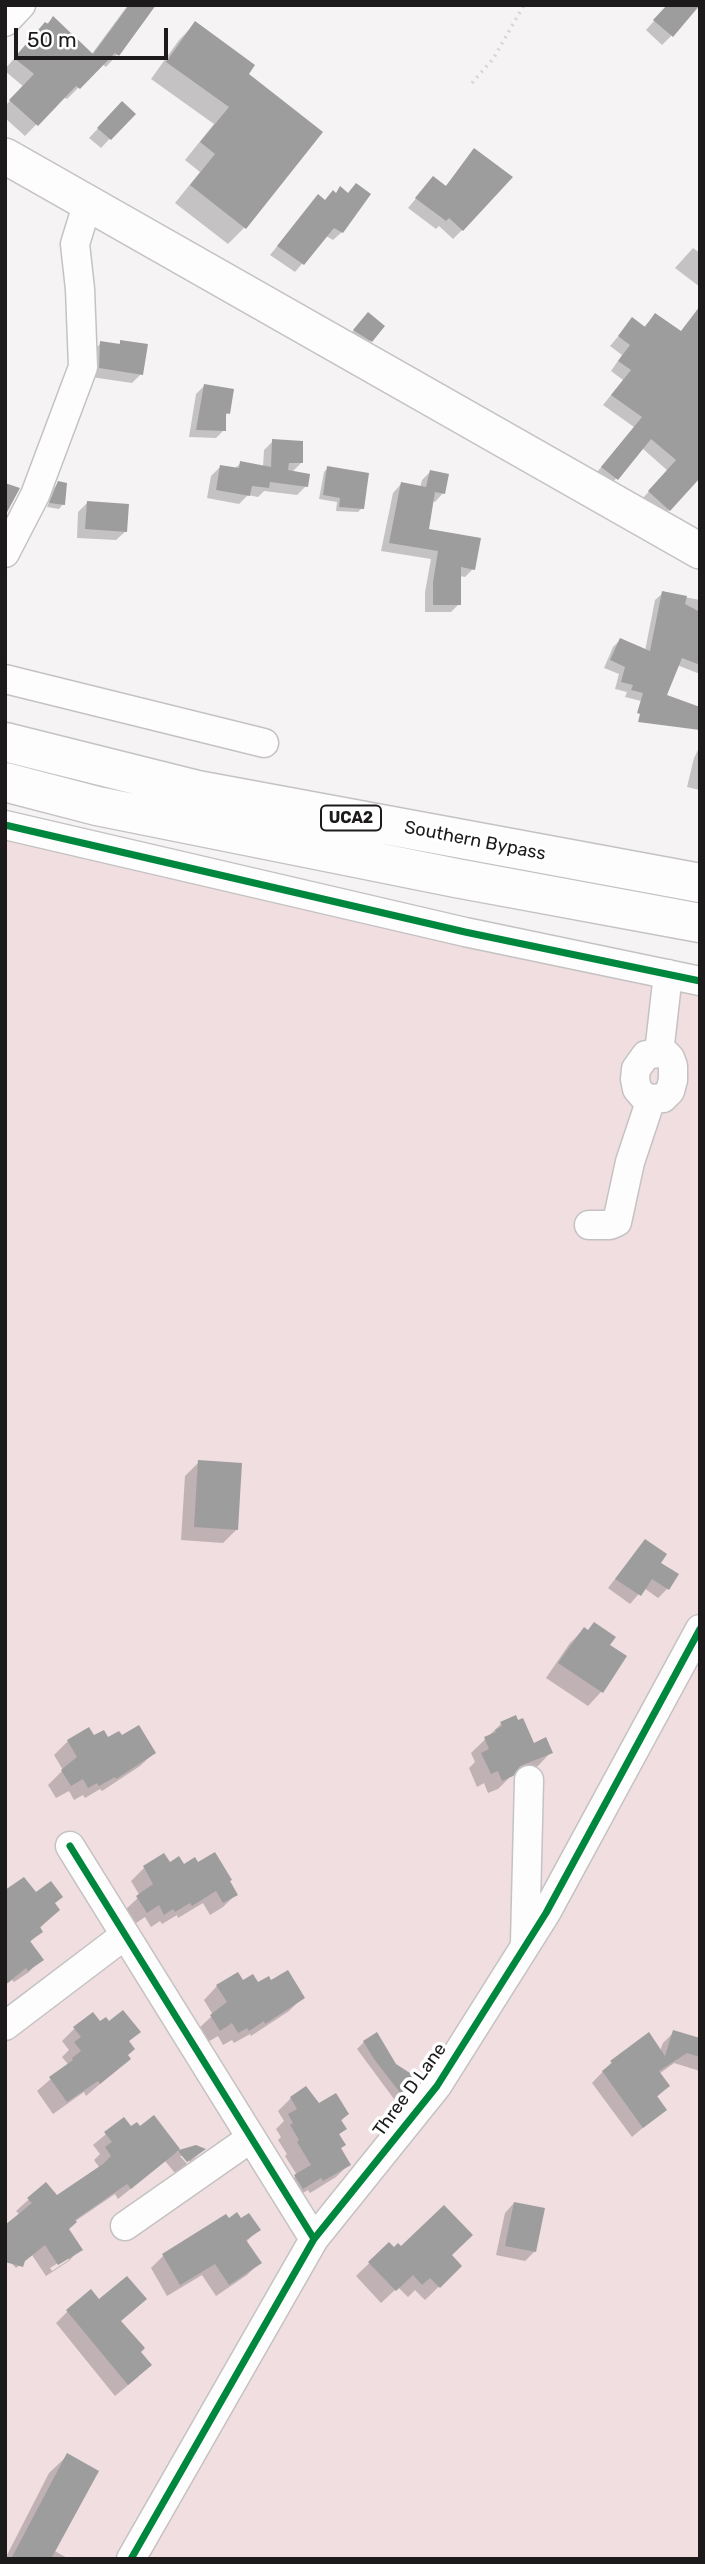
<!DOCTYPE html>
<html>
<head>
<meta charset="utf-8">
<style>
	body { margin:0 }
	#map { position:relative; width:705px; height:2564px; overflow:hidden; background:#f6f3f4; font-family:Rubik,sans-serif }
	canvas { display:block }
	.frame { position:absolute; inset:0; border:7px solid #1c1a1a; pointer-events:none }
	.scale { position:absolute; left:14px; top:28px; width:154px; height:32px; box-sizing:border-box; border:4px solid #1c1a1a; border-top:0; padding-left:9px; font-size:21px; line-height:24px; white-space:nowrap; color:#1c1a1a; -webkit-text-stroke:5px #fff; paint-order:stroke }
</style>
</head>
<body>
<div id="map">
<canvas width="705" height="2564"></canvas>
<div class="frame"></div>
<div class="scale">50 m</div>
</div>
<script>
const ctx = document.querySelector('canvas').getContext('2d');
ctx.lineJoin = 'round';
function fillPath(path, color) { ctx.fillStyle = color; ctx.fill(path, 'evenodd'); }
const toPath = rows => new Path2D(rows.map(r => 'M' + r).join(''));
function stroke(path, color, width, dash) { ctx.strokeStyle = color; ctx.lineWidth = width; ctx.lineCap = dash ? 'butt' : 'round'; ctx.setLineDash(dash || []); ctx.stroke(path); }
function write(font, color, halo, rows, align = 'center') {
  ctx.font = font + ' Rubik,sans-serif'; ctx.lineWidth = 7; ctx.setLineDash([]); ctx.textBaseline = 'middle'; ctx.strokeStyle = halo; ctx.fillStyle = color; for (const [text, x, y, turn = 0] of rows) {
    ctx.save(); ctx.translate(x, y); ctx.rotate((+turn || 0) * Math.PI / 180); ctx.textAlign = isNaN(turn) ? turn : align; if (halo) ctx.strokeText(text, 0, 0); ctx.fillText(text, 0, 0); ctx.restore();
  }
}
fillPath(toPath([
	[5,838,700,988,700,2559,5,2559]
]), '#f0dee1');
fillPath(toPath([
	[128,5,154,5,117,55,106,67,102,64,67,99,63,97,25,136,5,118,5,106,24,87,5,71,5,69,34,36,53,18,91,55],
	[668,5,671,36,662,45,646,30],
	[196,23,246,74,245,227,228,244,175,203,200,172,185,160,214,124,151,79,179,40],
	[122,103,133,114,101,148,89,138],
	[474,150,462,230,453,239,439,226,436,229,408,208,433,178,445,187],
	[318,196,324,201,342,232,333,240,326,236,295,272,270,255],
	[693,248,700,253,700,287,675,268],
	[368,314,371,340,362,350,345,340],
	[655,315,680,333,693,318,700,324,669,510,660,519,640,501,668,471,642,448,608,488,593,477,634,427,603,405,623,380,611,371,622,355,610,346,632,320,643,328],
	[121,342,141,374,132,383,91,377,92,352,101,343,118,345],
	[204,386,228,413,224,417,224,430,216,438,189,437,196,394],
	[273,441,301,463,291,473,306,486,297,495,264,491,258,497,248,495,239,504,207,498,211,476,220,467,234,469,241,463,263,467,264,450],
	[328,468,362,508,358,512,336,511,337,502,319,499,324,472],
	[430,472,443,493,435,502,432,501,427,530,473,569,465,577,460,576,459,604,451,612,425,612,425,592,431,559,381,551,393,493,401,484,420,488,422,480],
	[58,483,63,504,59,509,47,507,54,488],
	[87,503,126,531,116,540,77,538,78,512],
	[663,593,700,600,700,674,677,665,657,705,625,697,627,692,615,689,619,674,604,668,613,647,620,640,645,651,655,600],
	[700,746,700,790,687,787,694,758],
	[199,1462,237,1529,223,1543,181,1540,185,1476],
	[645,1541,659,1563,667,1589,658,1598,644,1588,630,1604,608,1588],
	[584,1629,625,1657,601,1692,588,1706,546,1678,570,1643],
	[501,1724,533,1745,551,1752,538,1766,510,1777,498,1789,488,1793,484,1783,477,1787,469,1768,475,1762,471,1753],
	[93,1737,122,1738,154,1753,140,1766,102,1791,100,1789,85,1798,83,1795,74,1800,69,1791,56,1798,48,1785,63,1770,54,1755,68,1741],
	[164,1856,169,1864,183,1867,198,1865,228,1881,236,1894,223,1907,210,1915,203,1903,178,1918,177,1915,162,1924,160,1921,151,1927,145,1917,133,1925,124,1911,140,1896,131,1881,144,1868],
	[5,1893,35,1894,53,1904,58,1910,39,1929,41,1931,29,1943,41,1959,29,1972,14,1982,12,1980,5,1985],
	[243,1982,257,1985,271,1982,303,1997,289,2011,251,2036,250,2034,234,2043,232,2040,223,2045,218,2036,206,2043,197,2030,213,2015,204,2000,217,1986],
	[109,2023,138,2032,128,2042,126,2056,115,2071,86,2096,84,2092,53,2114,37,2091,68,2064,62,2057,69,2050,62,2041,74,2029],
	[674,2032,700,2040,700,2071,674,2063,659,2074,668,2086,656,2098,665,2109,632,2137,592,2083,611,2063,648,2035,660,2051,663,2043],
	[364,2042,395,2065,400,2093,394,2099,357,2049],
	[291,2098,347,2114,340,2122,344,2129,338,2136,339,2149,349,2164,336,2177,310,2193,308,2190,289,2201,282,2189,297,2175,285,2156,287,2154,278,2140,281,2137,276,2129,284,2121,278,2111],
	[123,2120,130,2128,173,2153,196,2147,203,2150,190,2162,185,2156,180,2156,187,2164,175,2173,165,2161,118,2199,115,2194,74,2222,67,2230,80,2249,69,2261,46,2276,32,2255,16,2268,5,2256,20,2215,16,2211,46,2184,56,2197,99,2167,94,2160,100,2154,93,2145],
	[69,2256,69,2260,52,2271,50,2268],
	[514,2203,534,2252,525,2261,496,2255,505,2213],
	[228,2220,241,2221,259,2229,246,2242,260,2262,247,2275,216,2296,202,2275,167,2296,151,2268,163,2256],
	[389,2244,394,2249,401,2248,449,2255,460,2266,425,2300,415,2290,408,2297,398,2287,381,2303,356,2276],
	[68,2311,119,2322,139,2352,138,2377,115,2396,56,2323],
	[67,2456,53,2550,69,2559,5,2559,49,2473]
]), '#0003');
fillPath(toPath([
	[129,5,156,5,119,56,115,53,80,89,76,86,38,126,9,100,34,74,14,58,45,22,48,24,53,16,93,54],
	[667,5,700,5,673,37,653,20],
	[195,21,255,65,249,74,323,132,246,229,190,185,215,154,200,142,229,107,166,62],
	[122,101,136,114,111,140,97,128],
	[474,148,513,177,463,231,449,218,446,221,415,198,433,176,446,186],
	[356,183,371,194,343,233,334,228,304,265,277,246,318,194,325,200,333,190,336,193,340,186,348,193],
	[700,306,700,478,670,511,648,491,676,460,651,439,618,480,601,467,642,417,611,395,631,370,618,361,630,345,618,336,632,317,645,327,655,313,681,331],
	[368,312,385,326,372,342,353,330],
	[120,340,148,344,143,375,99,368,100,341,120,344],
	[204,384,234,389,230,414,226,413,226,431,196,430],
	[272,439,303,441,303,463,289,463,288,470,310,474,308,487,270,482,269,488,252,486,250,496,216,490,220,465,239,468,240,461,271,467],
	[327,466,369,473,364,509,339,507,340,498,323,495],
	[430,470,449,474,445,494,435,492,429,529,481,538,475,570,461,567,461,605,433,605,433,582,438,551,389,543,401,482,426,487],
	[58,481,67,483,65,505,49,503],
	[5,483,20,488,5,516],
	[87,501,129,504,127,532,85,529],
	[662,591,687,596,685,604,700,612,700,665,682,658,667,695,700,707,700,730,638,722,640,714,637,713,643,693,631,690,633,685,621,682,625,667,610,660,620,638,650,651],
	[198,1460,242,1463,238,1530,194,1527],
	[645,1539,667,1554,661,1563,679,1574,669,1590,652,1579,641,1596,615,1579],
	[594,1622,616,1637,610,1645,627,1656,603,1693,558,1663,584,1627,588,1630],
	[516,1715,518,1720,523,1718,534,1743,546,1737,553,1753,520,1766,513,1776,502,1781,498,1771,491,1774,481,1753,489,1749,484,1737,496,1732,495,1730,502,1726,500,1722],
	[139,1725,156,1753,116,1779,115,1777,99,1786,97,1783,88,1788,83,1779,71,1786,61,1770,77,1757,67,1740,89,1727,94,1735,104,1730,108,1737,119,1731,122,1735],
	[215,1852,232,1880,230,1881,238,1895,223,1903,216,1891,192,1906,190,1903,175,1912,173,1909,164,1915,159,1905,147,1913,136,1896,153,1884,143,1866,164,1853,170,1862,179,1856,184,1864,195,1857,198,1862],
	[24,1877,36,1892,51,1881,63,1897,55,1903,60,1910,40,1927,43,1932,30,1941,44,1960,28,1971,26,1968,5,1985,5,1890],
	[288,1970,305,1998,265,2024,264,2021,249,2031,247,2028,238,2033,232,2023,220,2031,210,2015,227,2002,216,1985,238,1972,243,1980,253,1974,258,1982,269,1976,271,1980],
	[123,2010,141,2032,129,2041,135,2049,128,2055,131,2059,100,2084,98,2081,67,2102,49,2077,73,2060,72,2058,81,2051,74,2042,81,2037,73,2027,93,2012,100,2021,106,2017,109,2021],
	[673,2030,700,2038,700,2057,687,2053,659,2071,670,2086,657,2096,667,2110,643,2128,602,2071,612,2063,610,2061,649,2032,665,2056],
	[377,2032,396,2064,413,2075,401,2094,374,2059,363,2041],
	[306,2086,319,2103,336,2093,349,2114,341,2120,347,2129,339,2134,346,2145,341,2148,351,2165,323,2181,321,2178,303,2189,294,2175,311,2165,297,2142,299,2140,290,2125,293,2123,288,2114,297,2109,290,2097],
	[154,2115,180,2149,179,2150,196,2145,206,2149,187,2162,178,2151,131,2189,127,2184,75,2220,77,2222,69,2229,83,2250,58,2265,45,2245,25,2261,23,2267,5,2262,5,2225,32,2203,27,2198,46,2182,57,2195,103,2164,111,2156,105,2147,112,2142,104,2132,124,2117,131,2126,137,2122,140,2126],
	[514,2202,545,2208,536,2252,505,2246],
	[444,2205,473,2235,452,2255,462,2266,440,2288,430,2278,422,2285,413,2275,396,2291,368,2262,389,2242,394,2247,398,2243,401,2246],
	[237,2212,241,2218,249,2213,261,2230,246,2240,262,2263,229,2285,215,2264,180,2285,162,2254,226,2214,229,2218],
	[127,2276,147,2299,121,2321,145,2348,141,2352,152,2365,128,2385,66,2310,91,2289,99,2299],
	[67,2453,99,2471,51,2559,11,2559]
]), '#9e9d9e');
const minor = toPath([
	[5,22,21,5],
	[5,553,35,495,83,367,80,289,75,244,87,205],
	[5,679,264,743],
	[5,825,465,932,700,981],
	[651,1099,663,1098,670,1091,673,1080,673,1066,670,1058,665,1053,659,1053],
	[589,1225,610,1225,617,1222,630,1162,651,1099,644,1097,637,1089,635,1079,636,1069,646,1055,659,1053,668,974],
	[70,1846,314,2239],
	[525,1943,529,1780],
	[5,2026,125,1935],
	[125,2226,251,2138],
	[131,2559,314,2239,437,2086,546,1913,700,1629]
]);
const major = toPath([
	[5,156,700,551]
]);
const highway = toPath([
	[5,742,197,790,700,883],
	[5,782,97,806,456,878,700,923]
]);
stroke(minor, '#c4c2c2', 31);
stroke(major, '#c4c2c2', 38);
stroke(highway, '#c4c2c2', 41);
stroke(toPath([
	[472,83,493,59,524,5]
]), '#d7d5d5', 3.5, [2, 5]);
stroke(minor, '#fefdfd', 28);
stroke(major, '#fefdfd', 35);
stroke(highway, '#fefdfd', 38);
stroke(toPath([
	[5,825,465,932,700,981],
	[70,1846,314,2239],
	[131,2559,314,2239,437,2086,546,1913,700,1629]
]), '#00873e', 7);
for (const [x, y, w] of [
	[351,818,60]
]) { const box = new Path2D(); box.roundRect(x - w / 2, y - 12.5, w, 25, 5); ctx.fillStyle = '#fff'; ctx.fill(box); stroke(box, '#1c1a1a', 2); }
write('bold 16px', '#1c1a1a', null, [
	["UCA2",351,818]
]);
write('18px', '#1c1a1a', '#fff', [
	["Southern Bypass",475,841,11],
	["Three D Lane",410,2090,-54]
]);
</script>
</body>
</html>
